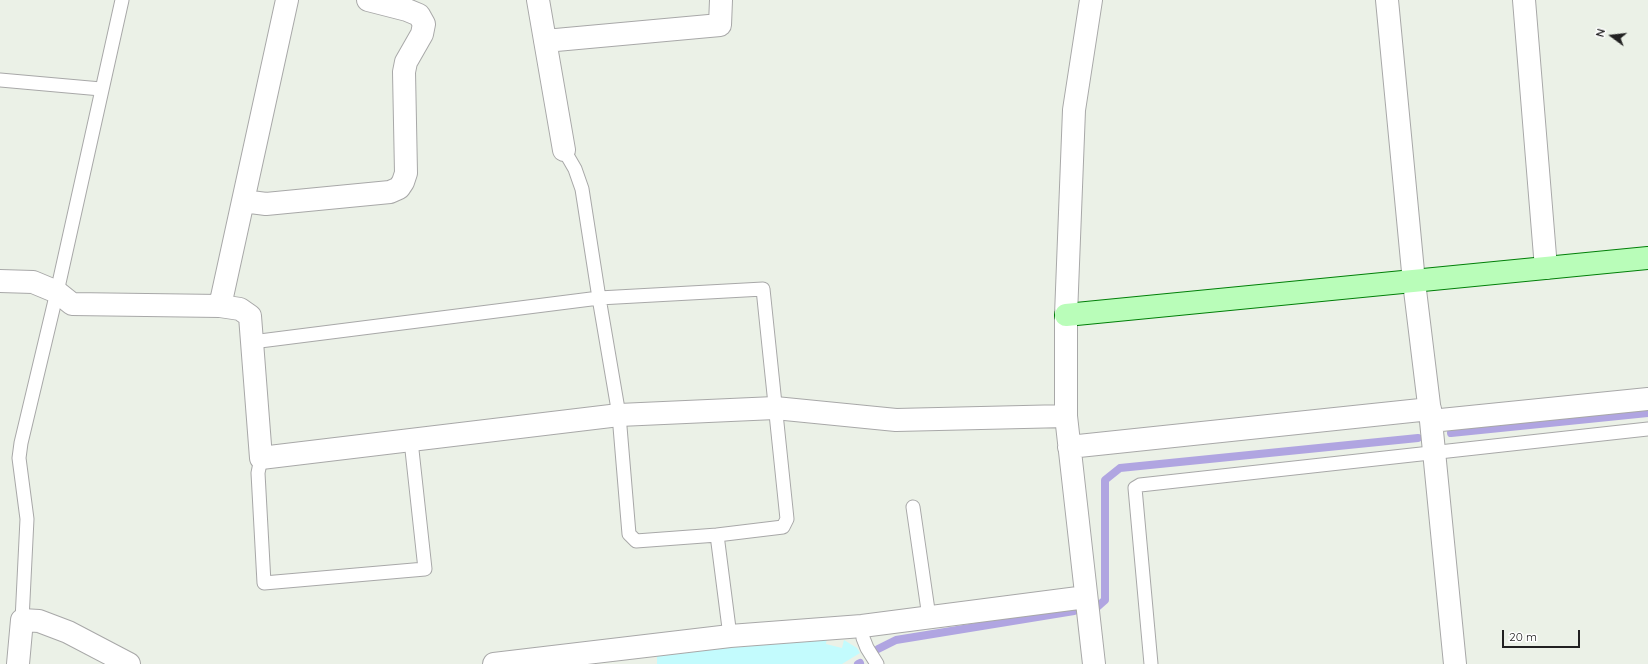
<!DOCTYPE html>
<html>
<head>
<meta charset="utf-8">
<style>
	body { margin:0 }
	#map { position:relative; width:1648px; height:664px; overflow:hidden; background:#ebf1e7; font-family:Quicksand,sans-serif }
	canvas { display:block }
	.north { position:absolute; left:1592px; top:16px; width:40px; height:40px; -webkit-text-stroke:3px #fff; paint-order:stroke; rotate:285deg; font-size:11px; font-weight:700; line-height:16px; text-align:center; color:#212121 }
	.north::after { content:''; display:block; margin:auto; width:14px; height:18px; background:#212121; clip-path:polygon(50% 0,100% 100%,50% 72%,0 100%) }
	.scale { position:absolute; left:1502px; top:630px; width:78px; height:18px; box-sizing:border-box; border:2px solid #212121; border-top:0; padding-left:5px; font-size:12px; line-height:14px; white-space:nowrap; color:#212121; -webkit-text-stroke:3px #fff; paint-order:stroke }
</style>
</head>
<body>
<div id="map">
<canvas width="1648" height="664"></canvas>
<div class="north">N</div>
<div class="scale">20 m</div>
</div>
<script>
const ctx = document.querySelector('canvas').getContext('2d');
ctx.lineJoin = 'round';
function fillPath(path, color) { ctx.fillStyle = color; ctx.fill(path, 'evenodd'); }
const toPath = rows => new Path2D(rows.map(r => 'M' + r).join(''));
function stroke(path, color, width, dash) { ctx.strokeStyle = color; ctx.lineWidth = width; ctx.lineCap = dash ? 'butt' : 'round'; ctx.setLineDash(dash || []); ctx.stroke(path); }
fillPath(toPath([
	[827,637,826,644,842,648,844,640,857,648,860,653,842,664,657,664,657,653]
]), '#c3fbfd');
stroke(toPath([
	[1451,433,1648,413],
	[1096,608,1105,600,1105,480,1120,468,1418,438],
	[878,649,896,640,1074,611],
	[858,664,860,663]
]), '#b0a5e1', 8);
const lane = toPath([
	[0,80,101,89],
	[252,342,599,298,763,289,787,519,783,527,717,535,636,541,629,534,619,415,599,298,582,189,575,169,564,150],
	[261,458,258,473,264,583,425,569,411,441],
	[913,507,929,617],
	[717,535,730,636],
	[22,620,27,519,19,458,21,443,57,292,122,0],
	[862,626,863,638,867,648,877,664],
	[1151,664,1135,488,1140,485,1648,429]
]);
const street = toPath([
	[538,0,564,150],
	[1091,0,1074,110,1066,315,1066,416,1094,664],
	[1387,0,1414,282,1431,421,1455,664],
	[1524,0,1546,268],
	[545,41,720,25,721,0],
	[243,201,266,204,390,192,399,188,403,182,406,173,404,72,406,62,422,34,424,24,419,15,407,10,368,0],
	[0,281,33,282,57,292,72,304,220,306,240,309,250,316,261,458,619,415,775,408,896,420,1066,416],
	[220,306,287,0],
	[1431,421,1648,399],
	[1069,447,1430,409],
	[18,664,22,620,39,621,68,632,129,664],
	[494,664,730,636,862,626,1086,597]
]);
const secondary = toPath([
	[1066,315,1648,258]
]);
stroke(lane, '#a8a8a8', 15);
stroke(street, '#a8a8a8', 24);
stroke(secondary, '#007f08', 24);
stroke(lane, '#fff', 13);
stroke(street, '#fff', 22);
stroke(secondary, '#b9fdb9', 22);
</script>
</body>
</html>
